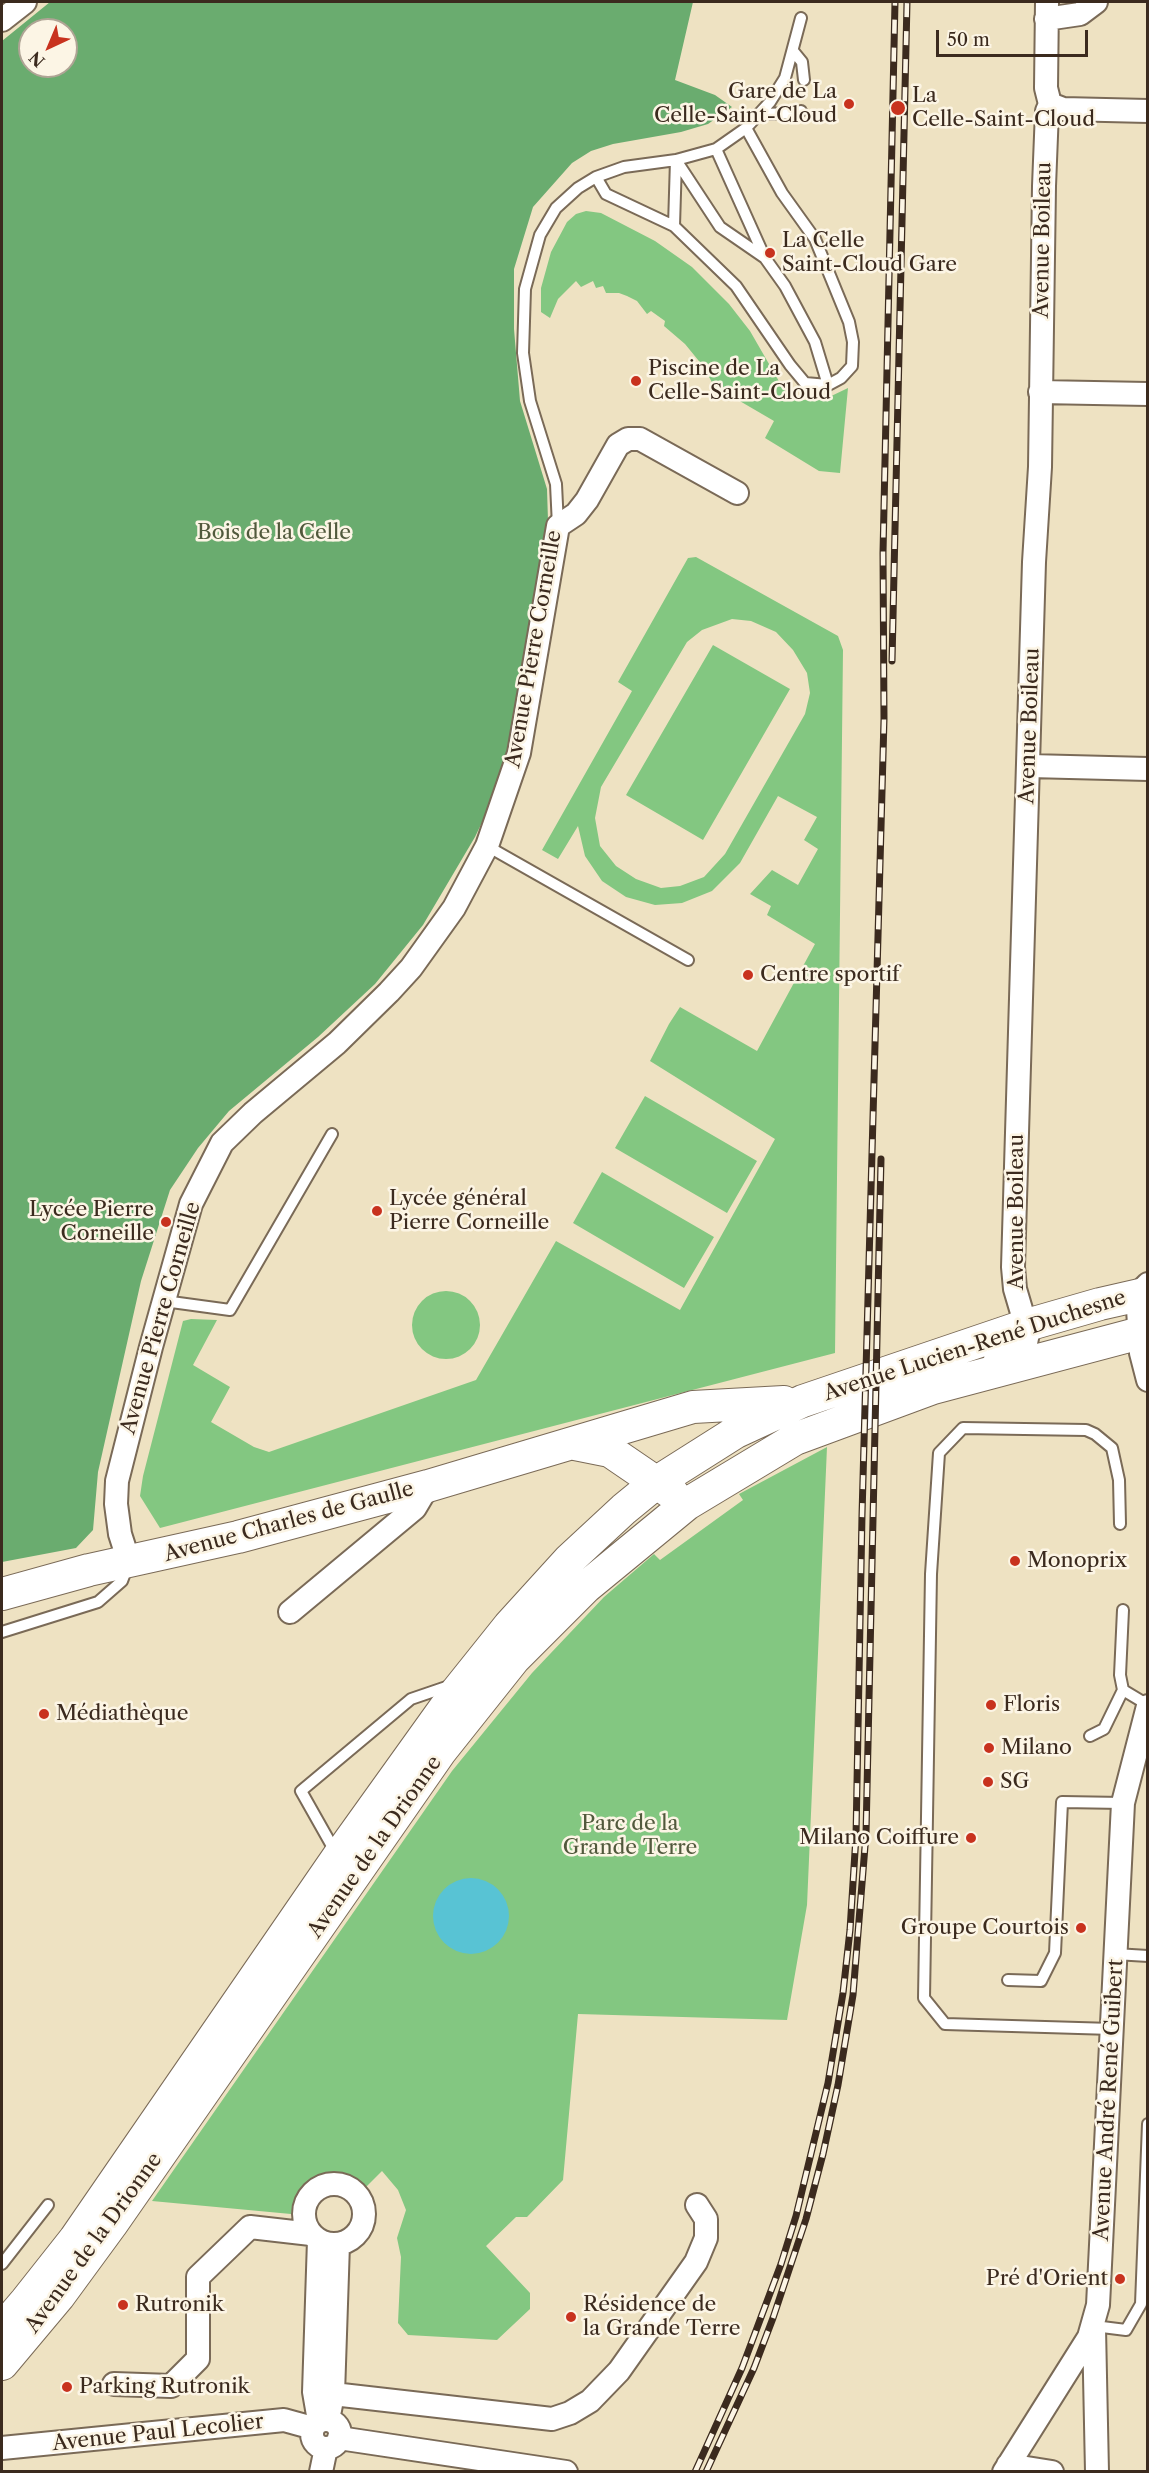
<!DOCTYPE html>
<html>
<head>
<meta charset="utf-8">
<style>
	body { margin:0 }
	#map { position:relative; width:1149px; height:2473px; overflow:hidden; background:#eee2c2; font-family:"Libre Caslon Text",serif }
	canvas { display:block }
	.frame { position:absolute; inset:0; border:3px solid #3b2a1e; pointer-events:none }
	.north { position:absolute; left:18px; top:18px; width:60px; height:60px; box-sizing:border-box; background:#fcf5e5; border:2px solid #afa495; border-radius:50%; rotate:224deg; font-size:16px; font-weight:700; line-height:24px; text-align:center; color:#3b2a1e }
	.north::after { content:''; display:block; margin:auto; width:21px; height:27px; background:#c8321e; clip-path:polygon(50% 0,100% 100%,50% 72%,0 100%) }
	.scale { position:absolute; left:936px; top:30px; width:152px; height:27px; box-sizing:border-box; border:3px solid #3b2a1e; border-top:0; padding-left:8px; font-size:18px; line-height:21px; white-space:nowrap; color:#3b2a1e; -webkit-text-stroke:4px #fcf5e5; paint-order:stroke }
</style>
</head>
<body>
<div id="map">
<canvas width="1149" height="2473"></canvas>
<div class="frame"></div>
<div class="north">N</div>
<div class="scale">50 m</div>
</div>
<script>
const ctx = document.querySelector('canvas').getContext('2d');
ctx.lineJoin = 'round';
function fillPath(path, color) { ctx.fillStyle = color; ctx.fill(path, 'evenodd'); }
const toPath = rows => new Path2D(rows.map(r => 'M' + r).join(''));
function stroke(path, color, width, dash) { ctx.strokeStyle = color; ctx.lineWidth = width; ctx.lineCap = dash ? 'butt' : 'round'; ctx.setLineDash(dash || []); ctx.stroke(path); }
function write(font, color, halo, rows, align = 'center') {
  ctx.font = font + ' "Libre Caslon Text",serif'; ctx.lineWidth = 5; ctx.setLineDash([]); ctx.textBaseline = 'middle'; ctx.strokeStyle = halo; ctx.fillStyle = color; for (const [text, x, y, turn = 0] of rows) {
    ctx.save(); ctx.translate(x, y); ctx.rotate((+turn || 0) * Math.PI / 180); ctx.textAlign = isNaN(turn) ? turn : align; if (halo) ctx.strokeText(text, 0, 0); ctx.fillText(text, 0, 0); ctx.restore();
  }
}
fillPath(toPath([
	[586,211,601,213,655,241,692,267,729,304,750,331,784,390,803,400,825,399,848,388,840,473,819,471,765,438,774,421,714,386,703,366,685,344,664,326,665,321,651,311,647,314,637,301,627,296,619,293,606,293,603,286,596,288,593,281,581,287,576,281,558,299,550,318,541,312,541,288,551,252,567,222,576,214],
	[696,557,838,636,843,650,835,1353,160,1528,140,1496,143,1476,183,1321,191,1319,217,1320,193,1365,230,1387,211,1422,254,1447,269,1452,476,1380,556,1241,680,1310,775,1139,650,1061,669,1024,680,1007,757,1051,815,944,767,915,771,906,750,894,772,870,798,885,818,849,804,840,817,817,778,796,740,863,712,891,682,903,655,905,626,897,602,881,585,856,578,826,558,859,542,850,632,691,618,682,688,558],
	[732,619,751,621,776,632,793,650,807,673,810,693,805,714,725,854,704,877,680,886,661,888,636,879,616,866,600,846,595,818,601,787,687,642,702,630],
	[713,645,790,689,703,840,626,795],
	[645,1096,757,1161,727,1213,615,1148],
	[602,1172,714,1237,684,1288,573,1223],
	'412 1325a34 34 0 1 1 68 0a34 34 0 1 1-68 0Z',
	[827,1447,807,1905,787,2020,578,2014,563,2180,527,2217,516,2217,486,2246,530,2293,530,2309,497,2340,408,2335,398,2323,401,2257,397,2238,406,2210,398,2190,382,2171,364,2189,350,2178,320,2176,306,2185,296,2196,291,2214,152,2201,452,1771,532,1673,604,1597,654,1554,660,1560,743,1500,739,1494]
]), '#83c781');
fillPath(toPath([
	[50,2,693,2,675,80,715,95,732,107,708,124,681,132,613,144,591,151,572,163,533,207,514,269,514,329,520,401,547,489,549,553,515,753,475,837,423,925,375,984,318,1037,229,1111,198,1148,170,1190,141,1281,98,1472,93,1530,76,1548,2,1562,2,41],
	[30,30,66,30,66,66,30,66]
]), '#6aac6f');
fillPath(toPath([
	'433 1916a38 38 0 1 1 76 0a38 38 0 1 1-76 0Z'
]), '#58c3d4');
const lane = toPath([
	[793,51,802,62,804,80],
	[760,114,796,113,801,111],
	[716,149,765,258,785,286,815,342,828,385],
	[676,160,720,227,765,258],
	[596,177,606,194,674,226,736,286,790,365,805,383,828,385,841,378,852,366,853,342,849,322,815,239,782,193,746,128],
	[674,226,676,160],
	[558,526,556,484,530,401,523,353,525,289,540,235,556,208,578,188,596,177,624,167,676,160,716,149,746,128,770,102,785,78,801,18],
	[487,846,688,960],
	[164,1301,230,1310,332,1134],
	[1123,1610,1120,1675,1123,1690],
	[2,1632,98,1602,122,1581,128,1565],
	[1090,1736,1104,1729,1123,1690,1148,1705],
	[336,1853,301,1791,411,1699,452,1685],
	[1115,1954,1148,1956],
	[1008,1980,1041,1981,1055,1953,1062,1802,1123,1803],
	[1112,2029,945,2024,924,1998,931,1574,939,1453,963,1428,1086,1430,1095,1434,1112,1448,1119,1480,1120,1524],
	[2,2264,48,2205],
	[1094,2326,1126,2330,1141,2304,1148,2124]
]);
const street = toPath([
	[1046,19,1080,14,1096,2],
	[2,20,25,2],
	[1050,104,1063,109,1148,111],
	[1040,392,1148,394],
	[1030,766,1148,769],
	[1148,1284,1137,1295,1141,1353,1148,1380],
	[995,1359,1019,1351,1026,1343,1028,1333,1015,1289,1013,1267,1034,562,1040,467,1044,186,1047,111,1050,104,1046,88,1047,2],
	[129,1562,120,1534,116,1504,117,1481,151,1347,191,1204,222,1143,253,1113,337,1043,389,992,411,968,454,908,487,846,519,753,558,526,576,514,587,500,618,445,628,439,640,439,737,493],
	[290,1612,415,1508,428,1486],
	'304 2214a30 30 0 1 1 60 0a30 30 0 1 1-60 0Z',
	[319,2240,314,2392,319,2421],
	[1094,2328,1097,2472],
	[114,2384,171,2386,198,2359,198,2277,250,2227,311,2234],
	[333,2394,552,2419,570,2413,590,2401,619,2371,696,2262,706,2238,706,2219,697,2205],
	[330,2410,333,2394,338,2244],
	'312 2434a14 14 0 1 1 28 0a14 14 0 1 1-28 0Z',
	[339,2438,566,2472],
	[2,2448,284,2420,313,2428],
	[1008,2465,1052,2472],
	[321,2472,326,2448],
	[1004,2472,1089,2337,1098,2305,1123,1803,1148,1706]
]);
const secondary = toPath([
	[575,1444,610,1451,673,1494],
	[2,1594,89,1570,238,1537,428,1486,693,1407,784,1402],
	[2,2329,26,2301,75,2239,338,1857,457,1691,509,1626,569,1560,624,1509,657,1482,736,1432,803,1401,1027,1325,1100,1304,1148,1293],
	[2,2364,59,2296,111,2225,440,1752,514,1659,586,1587,687,1504,795,1439,933,1388,1148,1331]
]);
stroke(lane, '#7a6a57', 14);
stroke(street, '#7a6a57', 26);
stroke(secondary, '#7a6a57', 34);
stroke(lane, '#fff', 10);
stroke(street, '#fff', 22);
stroke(secondary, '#fff', 32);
const rail = toPath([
	[892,661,907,2],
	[695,2472,742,2368,781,2264,796,2216,828,2083,843,1993,850,1930,856,1836,862,1515,884,719,883,553,895,2],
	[706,2472,754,2368,773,2318,806,2219,823,2154,838,2085,853,1995,866,1834,881,1159]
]);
stroke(rail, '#3b2a1e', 7);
stroke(rail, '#fcf5e5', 4.5, [14]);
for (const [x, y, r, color] of [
	[849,104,6,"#c8321e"],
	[898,108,8,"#c8321e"],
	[770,253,6,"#c8321e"],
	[636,381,6,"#c8321e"],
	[748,975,6,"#c8321e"],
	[377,1211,6,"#c8321e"],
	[166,1222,6,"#c8321e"],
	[1015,1561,6,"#c8321e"],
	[991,1705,6,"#c8321e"],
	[44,1714,6,"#c8321e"],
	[989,1748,6,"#c8321e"],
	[988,1782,6,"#c8321e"],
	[971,1838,6,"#c8321e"],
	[1081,1928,6,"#c8321e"],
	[1120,2279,6,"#c8321e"],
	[123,2305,6,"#c8321e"],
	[571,2317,6,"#c8321e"],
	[67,2387,6,"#c8321e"]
]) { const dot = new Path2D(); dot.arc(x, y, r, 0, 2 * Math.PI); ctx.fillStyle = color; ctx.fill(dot); stroke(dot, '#fcf5e5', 2); }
write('21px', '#3b2a1e', '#fcf5e5', [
	["Gare de La",837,92,"right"],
	["Celle-Saint-Cloud",837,116,"right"],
	["La",912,96],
	["Celle-Saint-Cloud",912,120],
	["La Celle",782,241],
	["Saint-Cloud Gare",782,265],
	["Piscine de La",648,369],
	["Celle-Saint-Cloud",648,393],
	["Centre sportif",760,975],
	["Lycée général",389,1199],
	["Pierre Corneille",389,1223],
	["Lycée Pierre",154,1210,"right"],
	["Corneille",154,1234,"right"],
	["Monoprix",1027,1561],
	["Floris",1003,1705],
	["Médiathèque",56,1714],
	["Milano",1001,1748],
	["SG",1000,1782],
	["Milano Coiffure",959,1838,"right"],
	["Groupe Courtois",1069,1928,"right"],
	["Pré d'Orient",1108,2279,"right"],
	["Rutronik",135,2305],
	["Résidence de",583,2305],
	["la Grande Terre",583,2329],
	["Parking Rutronik",79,2387]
], 'left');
write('21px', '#3b2a1e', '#fcf5e5', [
	["Avenue Boileau",1043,240,-89],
	["Avenue Pierre Corneille",534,649,-80],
	["Avenue Boileau",1030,726,-88],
	["Avenue Boileau",1017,1212,-90],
	["Avenue Pierre Corneille",161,1318,-74],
	["Avenue Lucien-René Duchesne",975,1346,-18],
	["Avenue Charles de Gaulle",289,1522,-15],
	["Avenue de la Drionne",375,1847,-55],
	["Avenue André René Guibert",1109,2100,-87],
	["Avenue de la Drionne",94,2243,-54],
	["Avenue Paul Lecolier",158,2433,-6]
]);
write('21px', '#51593c', '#fcf5e5', [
	["Bois de la Celle",274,533],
	["Parc de la",630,1824],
	["Grande Terre",630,1848]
]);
</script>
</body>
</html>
